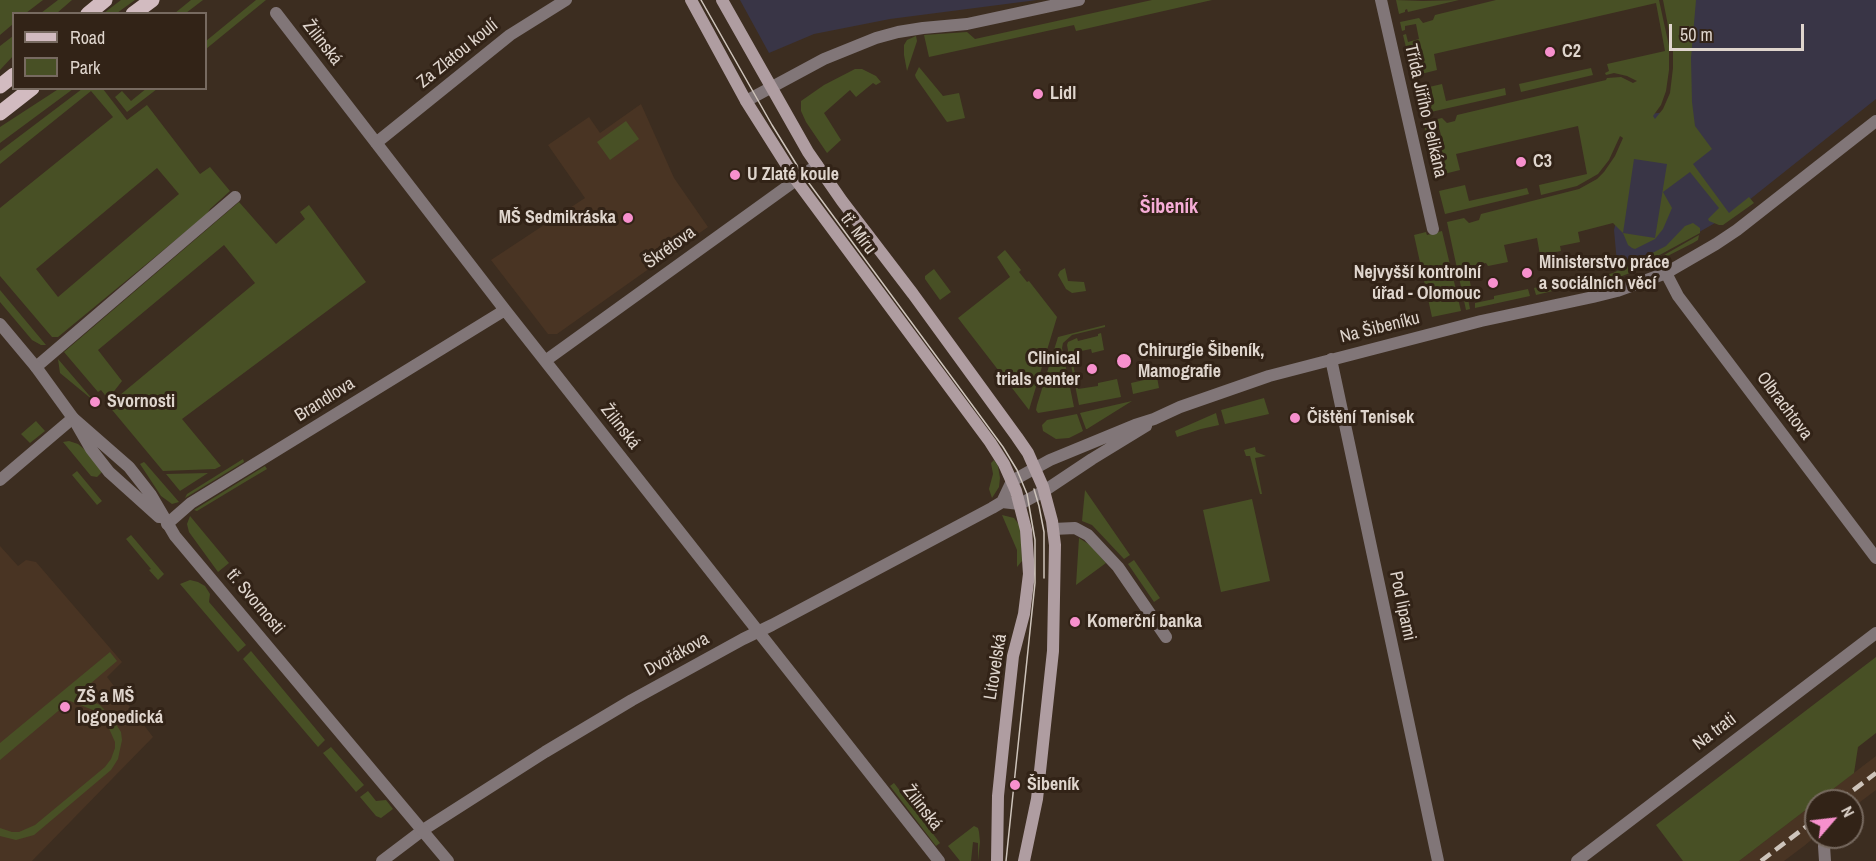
<!DOCTYPE html>
<html>
<head>
<meta charset="utf-8">
<style>
	body { margin:0 }
	#map { position:relative; width:1876px; height:861px; overflow:hidden; background:#3c2d20; font-family:"Archivo Narrow",sans-serif }
	canvas { display:block }
	.legend { position:absolute; left:12px; top:12px; width:195px; height:78px; box-sizing:border-box; background:#322317; border:2px solid #776a60; margin:0; padding:8px 10px; list-style:none; font-size:18px; color:#dfd5cd }
	.legend li { display:flex; align-items:center; gap:12px; height:30px }
	.legend b { width:30px; border:2px solid #776a60 }
	.north { position:absolute; left:1804px; top:789px; width:60px; height:60px; box-sizing:border-box; background:#322317; border:2px solid #776a60; border-radius:50%; rotate:62deg; font-size:16px; font-weight:700; line-height:24px; text-align:center; color:#dfd5cd }
	.north::after { content:''; display:block; margin:auto; width:21px; height:27px; background:#f790cd; clip-path:polygon(50% 0,100% 100%,50% 72%,0 100%) }
	.scale { position:absolute; left:1669px; top:24px; width:135px; height:27px; box-sizing:border-box; border:3px solid #dfd5cd; border-top:0; padding-left:8px; font-size:18px; line-height:21px; white-space:nowrap; color:#dfd5cd; -webkit-text-stroke:4px #322317; paint-order:stroke }
</style>
</head>
<body>
<div id="map">
<canvas width="1876" height="861"></canvas>
<ul class="legend">
<li><b style="height:8px;background:#d2bbc0"></b>Road</li>
<li><b style="height:16px;background:#485025"></b>Park</li>
</ul>
<div class="north">N</div>
<div class="scale">50 m</div>
</div>
<script>
const ctx = document.querySelector('canvas').getContext('2d');
ctx.lineJoin = 'round';
function fillPath(path, color) { ctx.fillStyle = color; ctx.fill(path, 'evenodd'); }
const toPath = rows => new Path2D(rows.map(r => 'M' + r).join(''));
function stroke(path, color, width, dash) { ctx.strokeStyle = color; ctx.lineWidth = width; ctx.lineCap = dash ? 'butt' : 'round'; ctx.setLineDash(dash || []); ctx.stroke(path); }
function write(font, color, halo, rows, align = 'center') {
  ctx.font = font + ' "Archivo Narrow",sans-serif'; ctx.lineWidth = 6; ctx.setLineDash([]); ctx.textBaseline = 'middle'; ctx.strokeStyle = halo; ctx.fillStyle = color; for (const [text, x, y, turn = 0] of rows) {
    ctx.save(); ctx.translate(x, y); ctx.rotate((+turn || 0) * Math.PI / 180); ctx.textAlign = isNaN(turn) ? turn : align; if (halo) ctx.strokeText(text, 0, 0); ctx.fillText(text, 0, 0); ctx.restore();
  }
}
fillPath(toPath([
	[740,0,1037,0,890,19,814,34,769,53],
	[1676,0,1876,0,1876,99,1734,212,1649,261,1618,274,1614,230,1641,115,1683,110]
]), '#393546');
fillPath(toPath([
	[641,104,674,178,708,227,557,334,548,334,491,260,585,198,548,145,589,117,600,133],
	[0,546,18,566,26,560,36,562,122,662,107,677,153,737,32,861,0,861],
	[1876,756,1876,790,1852,808,1852,801,1817,801],
	[1816,802,1816,836,1804,846,1784,861,1739,861]
]), '#493423');
fillPath(toPath([
	[0,0,43,0,26,13,14,14,13,24,0,35],
	[58,0,72,0,57,13,41,13],
	[121,0,135,0,117,13,104,13],
	[191,0,203,0,186,13,175,13],
	[256,0,266,0,206,49,206,41],
	[1152,0,1212,0,1076,31,1074,25,929,57,924,35,967,32,975,39],
	[1396,0,1423,1,1459,0,1408,12,1407,9,1405,10,1405,12,1399,14],
	[1496,0,1659,0,1669,46,1669,70,1666,91,1661,105,1653,116,1655,119,1663,109,1670,93,1673,68,1673,51,1663,0,1696,0,1691,58,1692,102,1695,126,1712,149,1693,164,1729,213,1749,197,1754,203,1723,225,1719,225,1709,221,1708,219,1719,208,1690,172,1663,192,1672,208,1663,229,1655,239,1635,249,1632,248,1628,245,1623,233,1613,223,1578,232,1580,242,1560,246,1561,251,1540,255,1537,238,1504,245,1508,262,1488,266,1486,263,1467,267,1471,287,1466,289,1470,309,1466,310,1447,222,1464,218,1469,223,1479,220,1481,214,1579,189,1597,179,1604,172,1615,156,1623,138,1620,136,1609,160,1598,174,1577,186,1541,195,1539,185,1587,174,1578,126,1456,154,1460,170,1436,176,1427,135,1429,134,1431,142,1442,139,1438,124,1427,126,1428,130,1425,131,1424,122,1442,118,1447,123,1455,121,1457,115,1606,80,1607,78,1621,77,1633,83,1637,81,1627,76,1614,73,1606,75,1605,73,1609,71,1607,64,1665,51,1656,3,1434,54,1437,70,1413,76,1403,35,1406,34,1408,42,1419,39,1416,24,1405,26,1405,30,1402,31,1400,22,1419,18,1423,23,1433,20,1435,15],
	[1634,159,1667,164,1655,238,1623,233],
	[13,36,13,56,0,70,0,46],
	[916,36,917,41,907,71,904,55,904,45,907,40],
	[919,67,943,96,959,93,965,118,947,122,916,78,915,75],
	[1591,68,1593,75,1521,92,1519,84],
	[855,69,862,69,876,76,881,82,876,85,873,83,856,97,850,90,824,113,841,140,827,153,806,122,801,111,801,101,824,85],
	[1442,84,1446,101,1505,88,1506,95,1422,114,1416,90],
	[60,88,73,89,0,143,0,127],
	[147,88,157,89,127,112,115,97,122,91,131,101],
	[82,89,103,89,127,120,147,105,200,174,210,167,230,191,210,209,207,214,58,337,52,337,0,276,0,208,113,117,91,91,0,164,0,151],
	[157,168,179,194,58,297,36,269],
	[626,121,639,139,610,160,597,142],
	[1465,185,1469,201,1527,188,1529,194,1445,214,1439,191],
	[239,202,276,244,305,219,300,212,309,205,366,282,182,419,221,466,215,469,163,471,108,405,255,283,224,245,98,350,122,381,108,399,101,390,98,392,64,352],
	[1693,223,1700,228,1700,233,1632,270,1652,262,1699,235,1698,240,1693,243,1646,267,1622,276,1590,285,1592,282,1620,275,1595,279,1595,276,1599,277,1613,273,1666,246,1685,226],
	[1442,231,1461,311,1432,317,1414,235,1426,232,1427,235],
	[1005,250,1021,270,1019,272,1027,282,1029,281,1057,317,1029,410,958,318,1010,277,997,257],
	[1065,268,1068,281,1084,282,1086,291,1072,293,1066,289,1058,275,1060,271],
	[934,269,951,292,940,300,925,279,925,276],
	[1588,278,1586,283,1536,295,1534,288,1568,280,1569,283],
	[1528,289,1530,296,1475,308,1475,303,1494,299,1494,296],
	[0,290,46,345,41,345,32,340,0,302],
	[1105,325,1105,327,1072,335,1063,343,1062,348,1074,407,1038,413,1036,410,1037,405,1058,337],
	[1101,333,1104,350,1092,353,1091,349,1071,353,1078,389,1098,386,1098,383,1117,379,1121,397,1079,405,1067,345,1068,342,1077,338,1078,341,1098,336,1098,334],
	[58,359,94,401,60,373],
	[1157,377,1159,388,1133,394,1131,383],
	[1264,398,1269,414,1225,424,1221,410],
	[1132,401,1087,429,1086,429,1080,413],
	[1216,413,1219,425,1201,429,1177,437,1175,431],
	[1077,414,1083,431,1069,438,1056,439,1043,431,1042,425,1047,420],
	[36,421,45,431,30,443,21,434],
	[69,441,78,444,84,449,103,471,97,477,91,476,63,442],
	[1255,447,1256,452,1266,456,1255,458,1262,494,1260,494,1250,456,1246,456,1244,450],
	[243,459,244,462,185,498,187,494],
	[994,460,998,466,1000,478,999,487,992,498,989,489,993,474,991,463],
	[144,462,146,464,179,502,172,504,161,496,140,464],
	[265,466,267,469,245,482,197,511,194,510],
	[77,471,102,501,97,505,72,475],
	[208,473,180,491,166,474],
	[1085,490,1130,555,1124,559,1092,525,1082,521],
	[1252,499,1270,581,1221,592,1203,510],
	[1002,515,1014,518,1020,526,1022,561,1017,567,1017,550],
	[190,516,229,563,218,572,189,532,187,524],
	[131,535,164,574,158,580,149,570,151,569,126,539],
	[1079,538,1090,545,1106,563,1076,585],
	[1134,560,1160,598,1154,602,1128,564],
	[190,580,198,582,205,586,210,594,209,602,246,645,238,652,180,584],
	[251,651,325,740,318,747,243,659],
	[110,652,117,661,77,695,100,705,112,718,121,732,122,740,118,759,111,770,34,835,16,840,0,836,0,828,12,832,19,832,35,825,105,767,111,759,115,748,115,742,107,724,93,710,70,701,0,760,0,743],
	[1876,657,1876,733,1858,747,1854,773,1739,861,1683,861,1656,825],
	[331,747,364,785,356,792,323,753],
	[894,783,940,843,936,846,890,786],
	[368,791,376,801,386,800,393,809,381,818,376,816,360,797],
	[974,826,978,828,979,832,980,842,978,861,978,843,973,842,971,861,960,861,948,846]
]), '#485025');
stroke(toPath([
	[1381,0,1433,229],
	[276,13,505,310,939,861],
	[746,101,824,59,876,38,898,32,923,28,967,24,1079,0],
	[376,143,510,35,566,0],
	[1666,273,1678,296,1876,558],
	[1331,359,1438,861],
	[545,361,817,165],
	[36,367,235,197],
	[0,480,73,418],
	[1002,502,1020,504,1044,491,1092,459,1146,426],
	[167,524,191,503,505,310],
	[1053,529,1075,528,1088,535,1118,567,1166,637],
	[1824,846,1825,861],
	[382,861,423,830,545,752,632,700,743,639,772,625,992,508,1002,502,1012,481,1050,460,1135,425,1154,419,1180,407,1269,376,1481,321,1593,297,1617,291,1666,273,1716,244,1737,230,1876,121],
	[1577,861,1876,633]
]), '#817678', 12);
stroke(toPath([
	[0,324,36,367,73,418,129,467,151,495,175,536,448,861],
	[76,423,91,449,109,472,159,517]
]), '#817678', 12);
stroke(toPath([
	[691,0,746,101,796,180,990,442,1004,464,1016,491,1026,530,1029,574,1024,614,1013,656,1004,738,998,796,997,861],
	[722,0,808,152,842,201,913,294,1017,437,1028,453,1043,487,1052,521,1055,545,1053,651,1037,799,1024,861]
]), '#af9da1', 12);
stroke(toPath([
	[88,14,105,0],
	[133,14,152,0],
	[0,86,14,75],
	[0,113,32,88]
]), '#d2bbc0', 15);
stroke(toPath([
	[701,0,772,125,803,175,1003,447,1017,470,1027,494,1035,540,1035,583,1006,861],
	[1034,489,1039,506,1044,532,1044,578]
]), '#cec4bb', 1.5);
stroke(toPath([
	[1839,801,1876,773],
	[1761,861,1816,819]
]), '#cec4bb', 4.5, [12, 6]);
for (const [x, y, r, color] of [
	[1550,52,6,"#f790cd"],
	[1038,94,6,"#f790cd"],
	[1521,162,6,"#f790cd"],
	[735,175,6,"#f790cd"],
	[628,218,6,"#f790cd"],
	[1527,273,6,"#f790cd"],
	[1493,283,6,"#f790cd"],
	[1124,361,8,"#f790cd"],
	[1092,369,6,"#f790cd"],
	[95,402,6,"#f790cd"],
	[1295,418,6,"#f790cd"],
	[1075,622,6,"#f790cd"],
	[65,707,6,"#f790cd"],
	[1015,785,6,"#f790cd"]
]) { const dot = new Path2D(); dot.arc(x, y, r, 0, 2 * Math.PI); ctx.fillStyle = color; ctx.fill(dot); stroke(dot, '#322317', 2); }
write('18px', '#dfd5cd', '#322317', [
	["Žilinská",322,43,52],
	["Za Zlatou koulí",458,54,-39],
	["Třída Jiřího Pelikána",1425,111,77],
	["tř. Míru",858,234,53],
	["Škrétova",670,248,-36],
	["Na Šibeníku",1380,328,-14],
	["Brandlova",325,400,-32],
	["Olbrachtova",1784,406,53],
	["Žilinská",620,427,52],
	["tř. Svornosti",255,602,50],
	["Pod lipami",1402,606,78],
	["Dvořákova",677,655,-29],
	["Litovelská",996,667,-81],
	["Na trati",1715,732,-37],
	["Žilinská",922,808,52]
]);
write('bold 18px', '#dfd5cd', '#322317', [
	["C2",1562,52],
	["Lidl",1050,94],
	["C3",1533,162],
	["U Zlaté koule",747,175],
	["MŠ Sedmikráska",616,218,"right"],
	["Ministerstvo práce",1539,263],
	["a sociálních věcí",1539,284],
	["Nejvyšší kontrolní",1481,273,"right"],
	["úřad - Olomouc",1481,294,"right"],
	["Chirurgie Šibeník,",1138,351],
	["Mamografie",1138,372],
	["Clinical",1080,359,"right"],
	["trials center",1080,380,"right"],
	["Svornosti",107,402],
	["Čištění Tenisek",1307,418],
	["Komerční banka",1087,622],
	["ZŠ a MŠ",77,697],
	["logopedická",77,718],
	["Šibeník",1027,785]
], 'left');
write('bold 20px', '#f6add7', '#322317', [
	["Šibeník",1169,208]
]);
</script>
</body>
</html>
